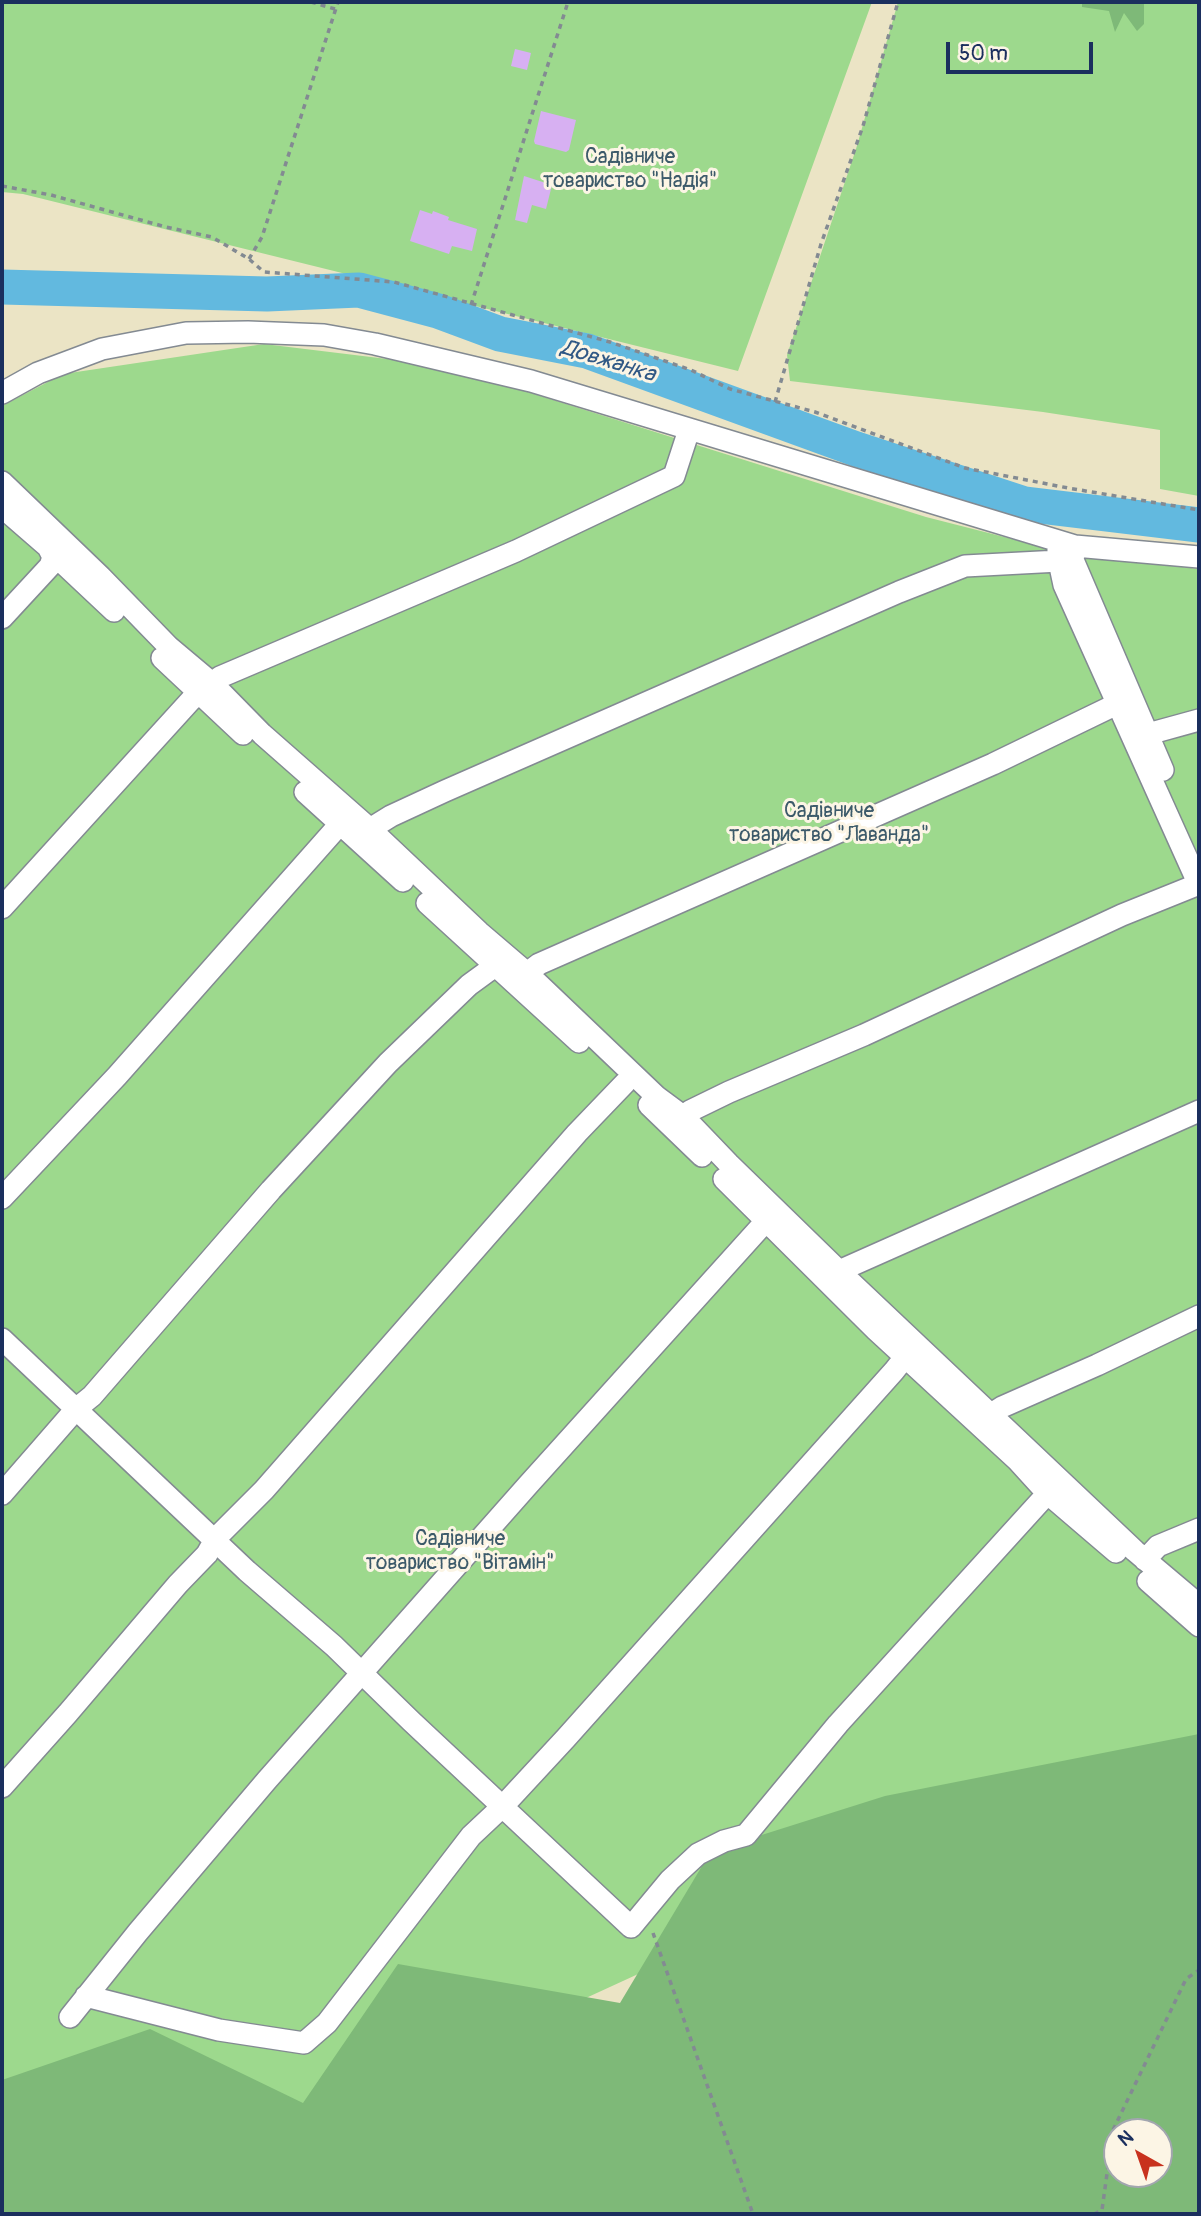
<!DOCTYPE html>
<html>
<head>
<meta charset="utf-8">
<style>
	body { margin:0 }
	#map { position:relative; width:1201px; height:2216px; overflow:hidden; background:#ebe4c5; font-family:Pangolin,sans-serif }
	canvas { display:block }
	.frame { position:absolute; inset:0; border:4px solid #1b2f5e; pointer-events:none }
	.north { position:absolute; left:1103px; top:2118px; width:70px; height:70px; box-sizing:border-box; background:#fcf5e5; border:2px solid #a2a6af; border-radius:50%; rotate:320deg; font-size:19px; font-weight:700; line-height:28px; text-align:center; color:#1b2f5e }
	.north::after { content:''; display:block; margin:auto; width:24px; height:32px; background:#c8321e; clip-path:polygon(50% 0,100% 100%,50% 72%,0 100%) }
	.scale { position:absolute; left:946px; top:42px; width:147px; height:32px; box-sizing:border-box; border:4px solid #1b2f5e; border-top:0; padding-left:9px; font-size:21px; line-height:24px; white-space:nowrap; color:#1b2f5e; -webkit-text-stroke:5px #fcf5e5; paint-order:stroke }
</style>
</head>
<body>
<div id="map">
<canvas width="1201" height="2216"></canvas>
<div class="frame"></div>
<div class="north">N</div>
<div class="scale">50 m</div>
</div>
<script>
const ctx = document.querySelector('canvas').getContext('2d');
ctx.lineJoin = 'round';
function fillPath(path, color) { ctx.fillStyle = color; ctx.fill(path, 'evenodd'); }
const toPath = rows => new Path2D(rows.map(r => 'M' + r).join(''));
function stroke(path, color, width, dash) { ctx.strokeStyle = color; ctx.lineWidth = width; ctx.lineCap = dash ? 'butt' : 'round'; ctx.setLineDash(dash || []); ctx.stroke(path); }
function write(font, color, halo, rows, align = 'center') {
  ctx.font = font + ' Pangolin,sans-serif'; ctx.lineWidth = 6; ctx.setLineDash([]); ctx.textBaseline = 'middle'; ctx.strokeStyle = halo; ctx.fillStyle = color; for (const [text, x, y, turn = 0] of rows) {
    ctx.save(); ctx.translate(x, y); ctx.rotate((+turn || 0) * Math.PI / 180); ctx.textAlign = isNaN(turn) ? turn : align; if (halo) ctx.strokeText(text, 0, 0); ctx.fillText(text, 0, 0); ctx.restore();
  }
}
fillPath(toPath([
	[2,2,872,2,738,371,23,194,2,192],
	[898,2,1199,2,1199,496,1160,489,1160,430,1043,412,790,381,787,355,856,149],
	[264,344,445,366,926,517,1067,553,1199,569,1199,1743,697,1947,329,2116,2,2096,2,406,63,374]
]), '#9dd98d');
fillPath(toPath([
	[1082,2,1144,2,1144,24,1137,31,1124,13,1115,32,1109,11,1082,7],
	[1199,1734,1199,2214,2,2214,2,2080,150,2029,303,2103,398,1964,620,2003,711,1851,885,1796],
	[1117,2132,1159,2132,1159,2174,1117,2174]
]), '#7eb978');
stroke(toPath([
	[2,287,267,294,359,290,438,311,500,334,587,351,856,449,1024,504,1199,525]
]), '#62b9df', 35);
fillPath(toPath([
	[515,49,531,53,527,70,511,66],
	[541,111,576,120,569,150,566,152,535,144,534,141],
	[524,176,552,185,546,209,532,205,527,223,515,220],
	[420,210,432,214,433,211,449,217,448,220,477,229,472,251,452,246,449,254,410,241]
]), '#d7b0f2');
const minor = toPath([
	[2,393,38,373,102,349,186,333,248,332,324,335,375,344,531,381,1075,546,1199,557],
	[2,482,101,577,169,647,213,684,262,734,370,829,479,932,527,973,657,1097,684,1117,729,1164,839,1271,1135,1551,1199,1605],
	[2,507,48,547,53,557,50,566,2,618],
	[1075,546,1073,560,1163,770],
	[1058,549,1058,557,1064,585,1199,885],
	[53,557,65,565,114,611],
	[162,658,243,734],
	[1148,734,1199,720],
	[305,792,403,881],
	[370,829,391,816,445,791,899,592,965,566,1059,561],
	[427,903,579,1042],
	[2,908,191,700,220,677,516,551,674,476,689,430],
	[527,973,539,964,993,764,1119,703],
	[649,1105,702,1156],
	[684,1117,690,1111,729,1092,864,1035,1122,915,1199,884],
	[724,1179,876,1330,1017,1460,1047,1493,1116,1552],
	[2,1198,117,1076,340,824],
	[839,1271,1199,1111],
	[2,1339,247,1571,334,1646,411,1721,631,1927,670,1880,698,1854,724,1841,746,1835,838,1724,1057,1483],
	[991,1414,1002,1407,1097,1365,1199,1316],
	[2,1494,76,1409,92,1396,271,1190,388,1063,469,985,495,966],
	[1145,1560,1158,1546,1199,1529],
	[1148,1581,1199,1626],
	[2,1787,68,1713,178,1584,207,1554,216,1538,264,1490,577,1133,625,1083],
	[86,1996,219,2030,304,2043,327,2023,471,1836,503,1806,566,1738,894,1371,906,1356,910,1344],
	[70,2017,138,1932,267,1780,528,1485,766,1221]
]);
stroke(minor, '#838a92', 24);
stroke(toPath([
	[311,2,335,9],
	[2,186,51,195,166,227,212,237,249,259,264,272,394,282,610,342,691,370,730,389,815,412,965,468,1068,488,1199,510],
	[249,259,262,237,338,2],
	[471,305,568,2],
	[775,402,821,244,863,126,898,2],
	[653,1933,753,2214],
	[1094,2214,1102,2210,1113,2130,1186,1979,1199,1970]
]), '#838a92', 3.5, [5, 5]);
stroke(minor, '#fff', 21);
write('21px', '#3c5a6a', '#fcf5e5', [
	["Садівниче",630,158],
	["товариство \"Надія\"",630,182],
	["Садівниче",829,812],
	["товариство \"Лаванда\"",829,836],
	["Садівниче",460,1540],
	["товариство \"Вітамін\"",460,1564]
]);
write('italic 23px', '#305885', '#fcf5e5', [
	["Довжанка",608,362,17]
]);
</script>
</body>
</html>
